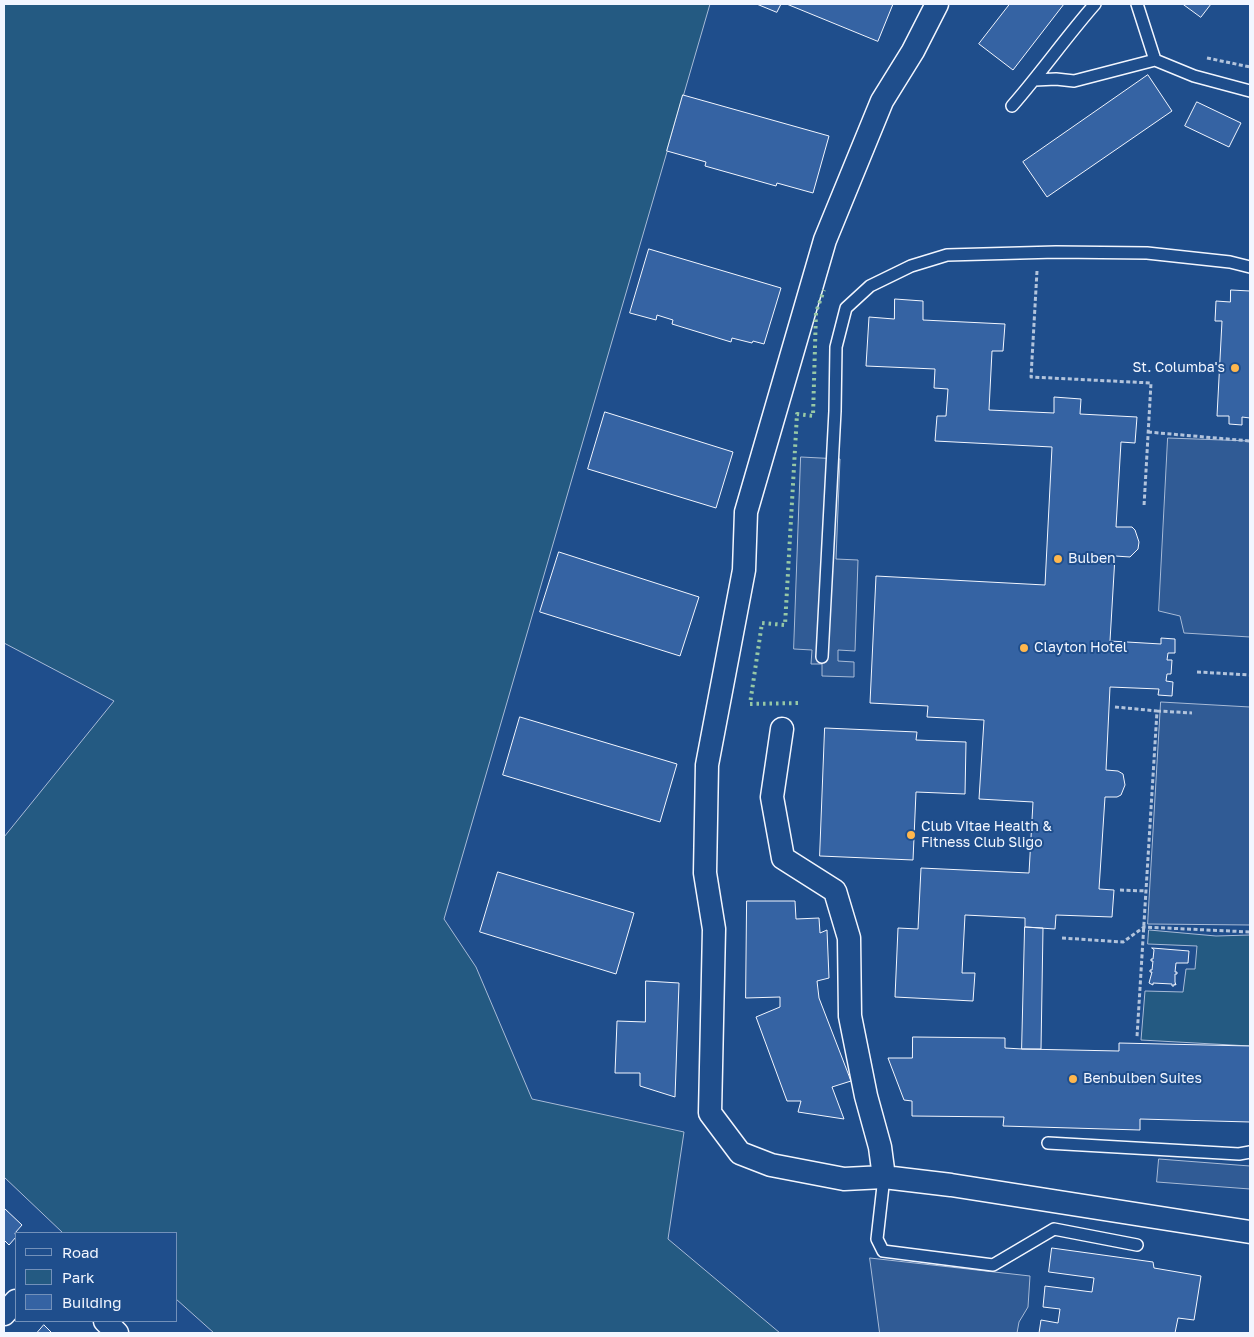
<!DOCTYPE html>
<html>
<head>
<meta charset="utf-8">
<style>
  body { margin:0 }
  #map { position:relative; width:1254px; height:1337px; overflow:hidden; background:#1f4e8c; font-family:"Golos Text",sans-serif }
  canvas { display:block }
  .frame { position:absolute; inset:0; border:5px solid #f2f6ff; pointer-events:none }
  .legend { position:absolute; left:15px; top:1232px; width:162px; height:90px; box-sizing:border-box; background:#1f4e8c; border:1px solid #7391ba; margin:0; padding:6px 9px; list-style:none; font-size:15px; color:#f2f6ff }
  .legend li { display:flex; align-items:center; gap:10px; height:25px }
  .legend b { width:25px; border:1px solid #7391ba }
</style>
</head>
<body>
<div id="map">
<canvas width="1254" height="1337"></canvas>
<div class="frame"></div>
<ul class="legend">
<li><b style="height:6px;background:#1f4e8c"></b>Road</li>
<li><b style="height:14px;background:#245a82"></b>Park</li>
<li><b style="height:14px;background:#3563a3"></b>Building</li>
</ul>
</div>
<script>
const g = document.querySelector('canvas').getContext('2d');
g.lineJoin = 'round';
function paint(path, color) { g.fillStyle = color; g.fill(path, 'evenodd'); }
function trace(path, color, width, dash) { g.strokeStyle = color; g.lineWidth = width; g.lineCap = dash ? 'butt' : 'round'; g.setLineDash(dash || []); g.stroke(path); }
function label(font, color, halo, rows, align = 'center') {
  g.font = font + ' "Golos Text",sans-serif'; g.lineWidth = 4; g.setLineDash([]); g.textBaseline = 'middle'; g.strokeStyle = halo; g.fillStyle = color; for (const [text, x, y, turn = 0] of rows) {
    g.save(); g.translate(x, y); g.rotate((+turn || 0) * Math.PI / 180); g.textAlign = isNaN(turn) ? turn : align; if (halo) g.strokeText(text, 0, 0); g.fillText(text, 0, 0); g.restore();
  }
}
const green = new Path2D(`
  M 4,4 L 710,4 L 444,919 L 476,967 L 532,1099 L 684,1132 L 668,1239 L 780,1333 L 214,1333 L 176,1299 L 176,1233 L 63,1233 L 4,1177 L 4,837 L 114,701 L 4,643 Z
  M 1149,930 L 1216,936 L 1250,935 L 1250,1046 L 1141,1040 L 1145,991 L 1183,992 L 1186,969 L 1195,969 L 1197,946 L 1148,944 Z`);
const parking = new Path2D(`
  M 1168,438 L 1250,441 L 1250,637 L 1184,633 L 1180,616 L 1159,611 Z
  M 801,457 L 840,459 L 836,559 L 858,560 L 855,651 L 838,650 L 838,661 L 854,662 L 854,677 L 822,676 L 822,664 L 811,664 L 812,650 L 794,649 Z
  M 1161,702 L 1250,707 L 1250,925 L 1148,924 Z
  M 1159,1159 L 1250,1166 L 1250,1189 L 1157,1182 Z
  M 870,1258 L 1030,1276 L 1028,1307 L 1019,1322 L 1017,1333 L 880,1333 Z`);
const building = new Path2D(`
  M 757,4 L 781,4 L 777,12 Z
  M 787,4 L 893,4 L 878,41 Z
  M 1010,4 L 1064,4 L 1013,70 L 979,44 Z
  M 1183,4 L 1211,4 L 1201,17 Z
  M 1148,75 L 1172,111 L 1047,197 L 1023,162 Z
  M 683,95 L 829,136 L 813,193 L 777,183 L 776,186 L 705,166 L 706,162 L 667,151 Z
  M 1197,102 L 1241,123 L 1229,147 L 1185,126 Z
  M 649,249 L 781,288 L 764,344 L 753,341 L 752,343 L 732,338 L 731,342 L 672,324 L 673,320 L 657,315 L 656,320 L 630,313 Z
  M 1231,290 L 1250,291 L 1250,418 L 1242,417 L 1242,425 L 1229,424 L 1229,416 L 1217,416 L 1222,321 L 1215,321 L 1216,301 L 1230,302 Z
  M 895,299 L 923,301 L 923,320 L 1005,324 L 1003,351 L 992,351 L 989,410 L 1054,413 L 1054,397 L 1081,399 L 1080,414 L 1137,417 L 1135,443 L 1121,442 L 1116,527 L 1132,527 L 1135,530 L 1139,542 L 1138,549 L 1130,557 L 1115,556 L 1110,641 L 1161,644 L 1161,638 L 1175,639 L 1175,653 L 1168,653 L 1167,660 L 1172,660 L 1171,674 L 1167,674 L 1166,681 L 1173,682 L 1172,696 L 1158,695 L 1159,689 L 1110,687 L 1106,770 L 1118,771 L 1123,774 L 1125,785 L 1121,795 L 1117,797 L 1105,797 L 1099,889 L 1114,890 L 1112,917 L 1056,915 L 1055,929 L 1025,927 L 1025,918 L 965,915 L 962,973 L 975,973 L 973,1001 L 895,997 L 898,928 L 918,929 L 921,868 L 1029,873 L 1033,802 L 979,799 L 984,720 L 927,717 L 928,706 L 870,703 L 876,576 L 1045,585 L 1052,447 L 935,441 L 937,416 L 946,416 L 948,389 L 934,388 L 935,369 L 866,366 L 869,317 L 894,319 Z
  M 605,412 L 733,452 L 716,508 L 588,469 Z
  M 559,552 L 699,597 L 680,656 L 540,612 Z
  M 520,717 L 677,764 L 660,822 L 503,775 Z
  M 825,728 L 917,732 L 916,740 L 966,742 L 965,794 L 916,792 L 913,860 L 820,856 Z
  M 498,872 L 634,913 L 616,974 L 480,932 Z
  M 747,901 L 795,901 L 796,919 L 819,918 L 820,933 L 827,930 L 829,978 L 817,981 L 819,998 L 851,1081 L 832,1087 L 844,1119 L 798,1112 L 801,1101 L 787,1101 L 756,1017 L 780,1007 L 780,997 L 746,998 Z
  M 1025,927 L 1043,928 L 1041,1049 L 1022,1049 Z
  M 1152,948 L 1189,951 L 1188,963 L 1176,963 L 1175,972 L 1177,972 L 1177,974 L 1175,974 L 1175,982 L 1176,985 L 1174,984 L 1174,986 L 1172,986 L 1172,984 L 1153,983 L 1153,985 L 1149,983 L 1152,972 L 1150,972 L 1150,970 L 1152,970 L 1153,961 L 1151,961 L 1151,959 L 1153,959 L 1154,950 Z
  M 646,981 L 679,983 L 675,1097 L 640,1086 L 640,1073 L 615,1073 L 617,1021 L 645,1022 Z
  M 913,1037 L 1005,1038 L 1005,1048 L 1022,1049 L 1119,1051 L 1119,1043 L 1250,1046 L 1250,1122 L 1140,1119 L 1140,1130 L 1003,1126 L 1004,1117 L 912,1116 L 912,1101 L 904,1100 L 888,1058 L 912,1058 Z
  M 4,1208 L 22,1225 L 15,1233 L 16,1237 L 9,1245 L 4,1240 Z
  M 1052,1248 L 1153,1262 L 1154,1268 L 1201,1276 L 1194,1320 L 1178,1318 L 1175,1333 L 1039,1333 L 1041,1320 L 1058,1323 L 1060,1309 L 1043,1307 L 1045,1286 L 1092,1292 L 1094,1278 L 1049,1272 Z
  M 44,1325 L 52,1333 L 37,1333 Z`);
const path = new Path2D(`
  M 1207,58 L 1250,67
  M 1037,271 L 1031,377 L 1151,383 L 1144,506
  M 1148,432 L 1250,441
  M 1197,672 L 1250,675
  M 1115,707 L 1157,711 L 1137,1037
  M 1157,711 L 1192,713
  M 1120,890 L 1147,891
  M 1062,938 L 1123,942 L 1144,927 L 1250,932`);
const service = new Path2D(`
  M 1137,4 L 1155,60 L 1194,76 L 1250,91
  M 1035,80 L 1056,79 L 1074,81 L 1155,60
  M 1012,106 C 1041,73 1066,37 1095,4
  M 822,657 L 835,411 L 836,347 L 846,308 L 870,286 L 911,266 L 947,255 L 1056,252 L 1147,253 L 1230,262 L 1250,267
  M 1048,1143 L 1239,1154 L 1250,1152
  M 884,1177 L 877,1239 L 883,1251 L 993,1265 L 1054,1229 L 1137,1245`);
const minor = new Path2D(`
  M 937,4 L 913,51 L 882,101 L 825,240 L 746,512 L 744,570 L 707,765 L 705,873 L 714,929 L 710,1113 L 740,1153 L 771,1165 L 844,1179 L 884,1177 L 951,1185 L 1250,1232
  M 782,729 L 772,797 L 783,858 L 835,891 L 849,938 L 850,1016 L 866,1096 L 880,1147 L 884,1177
  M 4,1314 L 16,1301
  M 105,1321 L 117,1333`);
const hedge = new Path2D(`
  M 798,703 L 750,704 L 762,623 L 785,625 L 797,414 L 813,416 L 816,312 L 824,290`);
const markers = [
  [1235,368,5,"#ffb74d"],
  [1058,559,5,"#ffb74d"],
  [1024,648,5,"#ffb74d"],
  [911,835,5,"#ffb74d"],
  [1073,1079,5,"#ffb74d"]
];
const poiNames = [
  ["St. Columba's",1225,368,"right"],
  ["Bulben",1068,559],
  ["Clayton Hotel",1034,648],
  ["Club Vitae Health &",921,827],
  ["Fitness Club Sligo",921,843],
  ["Benbulben Suites",1083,1079]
];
paint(green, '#245a82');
trace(green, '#a8bbd7', 1);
paint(parking, '#305b95');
trace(parking, '#a8bbd7', 1);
paint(building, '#3563a3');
trace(building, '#f2f6ff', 1);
trace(service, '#f2f6ff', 14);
trace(minor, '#f2f6ff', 25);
trace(path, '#b3c4dc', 3, [4, 2.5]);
trace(service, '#1f4e8c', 11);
trace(minor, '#1f4e8c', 22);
trace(hedge, '#97c8a6', 4, [2.5, 4]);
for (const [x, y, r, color] of markers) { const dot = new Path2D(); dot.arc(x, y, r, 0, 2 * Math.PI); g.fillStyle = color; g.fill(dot); trace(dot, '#1f4e8c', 2); }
label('14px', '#f2f6ff', '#1f4e8c', poiNames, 'left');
</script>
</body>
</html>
